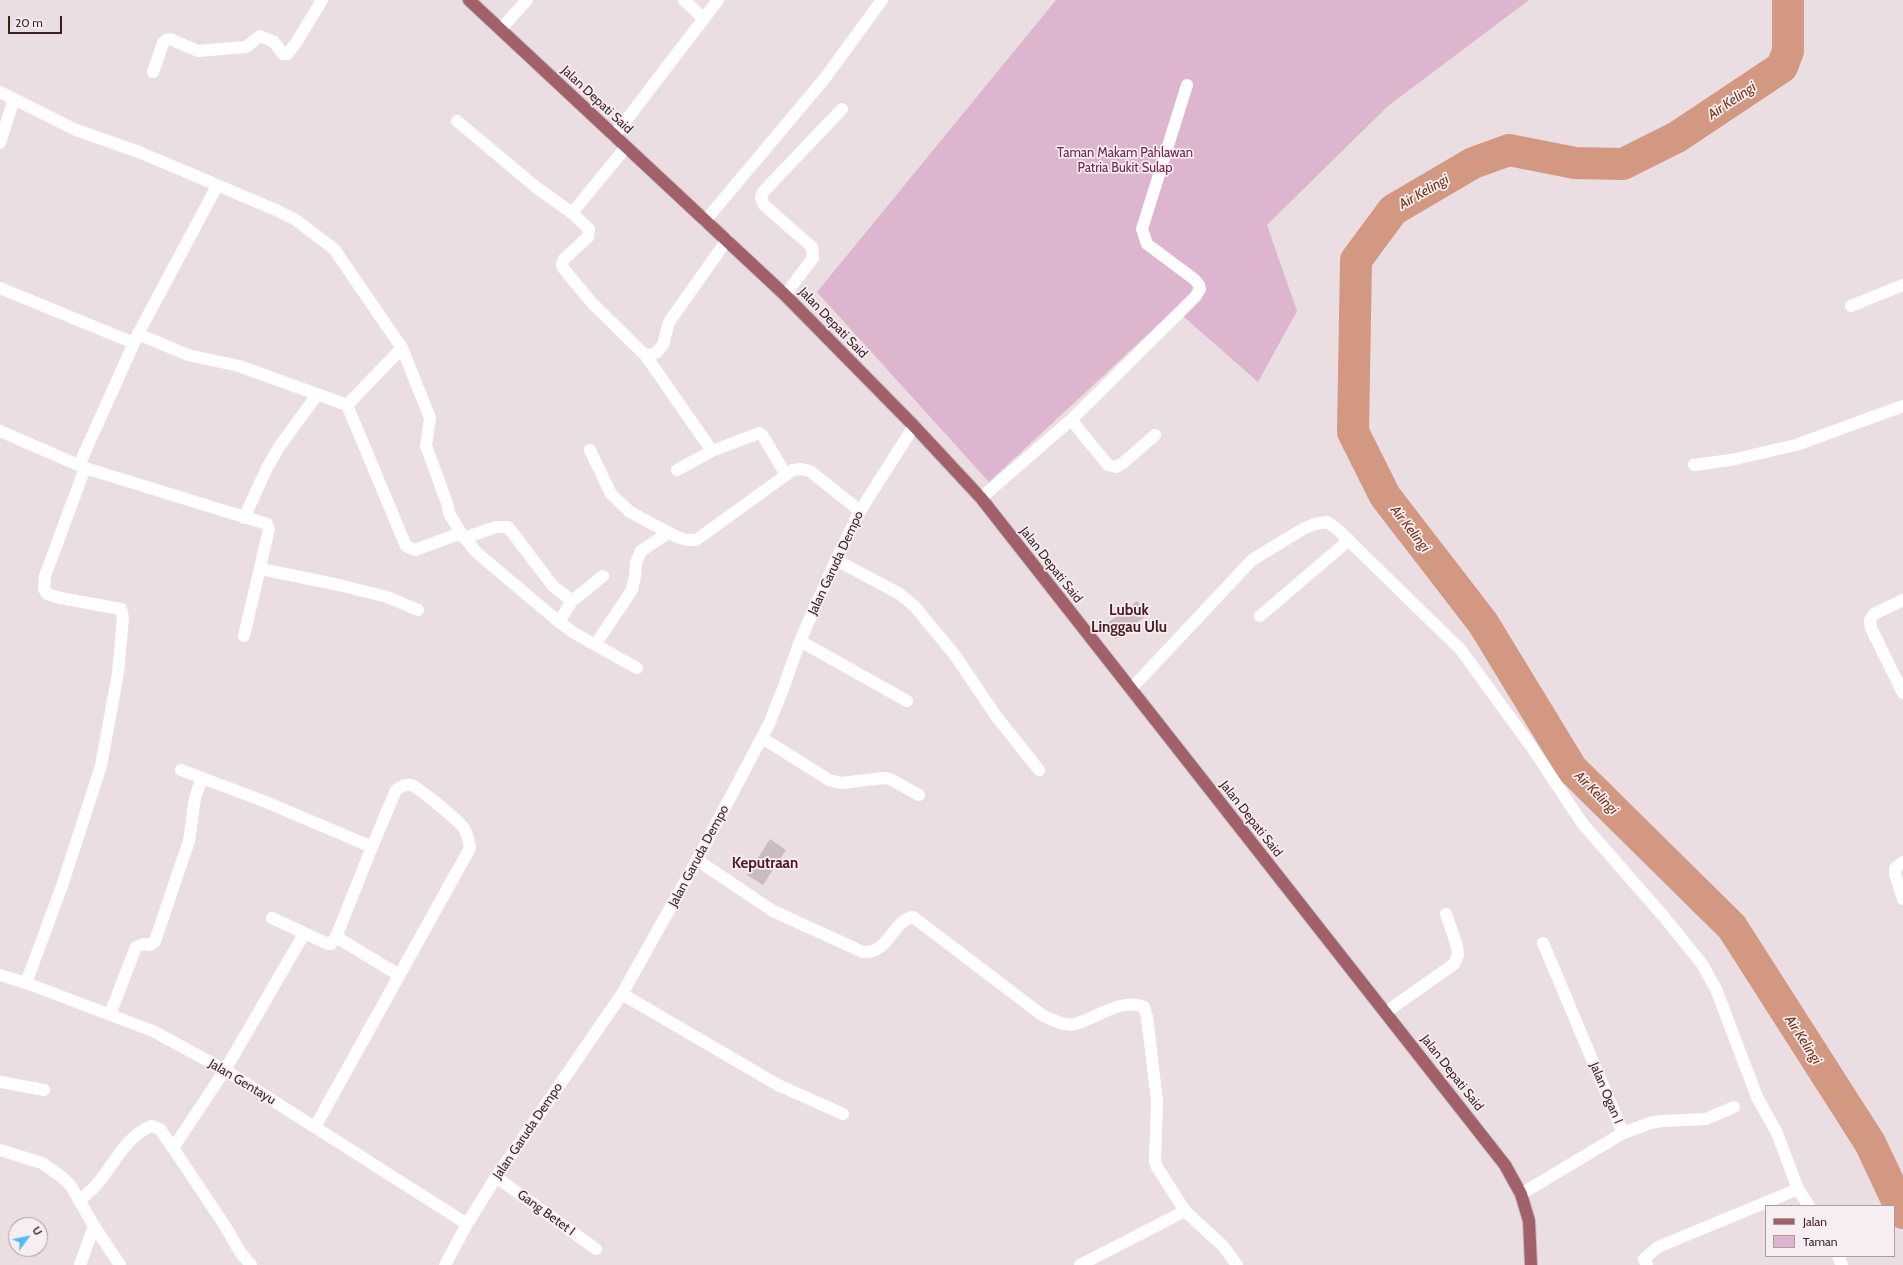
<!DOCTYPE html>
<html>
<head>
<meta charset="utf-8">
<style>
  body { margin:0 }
  #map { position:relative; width:1903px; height:1265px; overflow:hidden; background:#ebdee2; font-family:Cabin,sans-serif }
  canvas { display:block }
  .legend { position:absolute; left:1765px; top:1205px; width:130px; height:52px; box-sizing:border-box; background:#f7eef2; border:1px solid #ac9b9f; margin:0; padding:5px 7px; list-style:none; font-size:12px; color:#3b1f23 }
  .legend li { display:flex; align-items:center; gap:8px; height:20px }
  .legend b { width:20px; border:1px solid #ac9b9f }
  .north { position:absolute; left:8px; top:1217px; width:40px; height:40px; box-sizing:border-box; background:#f7eef2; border:1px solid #ac9b9f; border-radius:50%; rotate:57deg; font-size:11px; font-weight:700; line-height:16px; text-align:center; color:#3b1f23 }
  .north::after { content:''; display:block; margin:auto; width:14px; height:18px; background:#4ebcf9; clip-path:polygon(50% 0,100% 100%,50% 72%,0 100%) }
  .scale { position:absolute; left:8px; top:16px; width:54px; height:18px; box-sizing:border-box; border:2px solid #3b1f23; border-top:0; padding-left:5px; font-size:12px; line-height:14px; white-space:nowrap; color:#3b1f23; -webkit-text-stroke:3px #f7eef2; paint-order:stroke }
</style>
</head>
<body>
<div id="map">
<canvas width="1903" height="1265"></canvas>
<ul class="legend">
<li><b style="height:5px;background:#a2606a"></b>Jalan</li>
<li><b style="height:11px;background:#ddb5ce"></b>Taman</li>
</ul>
<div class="north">U</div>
<div class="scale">20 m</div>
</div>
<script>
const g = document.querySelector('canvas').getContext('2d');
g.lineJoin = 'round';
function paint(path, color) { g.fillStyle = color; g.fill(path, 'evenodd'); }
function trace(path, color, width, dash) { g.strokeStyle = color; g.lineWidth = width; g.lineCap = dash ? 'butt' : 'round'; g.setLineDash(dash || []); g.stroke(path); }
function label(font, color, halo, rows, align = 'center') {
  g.font = font + ' Cabin,sans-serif'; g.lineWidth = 3.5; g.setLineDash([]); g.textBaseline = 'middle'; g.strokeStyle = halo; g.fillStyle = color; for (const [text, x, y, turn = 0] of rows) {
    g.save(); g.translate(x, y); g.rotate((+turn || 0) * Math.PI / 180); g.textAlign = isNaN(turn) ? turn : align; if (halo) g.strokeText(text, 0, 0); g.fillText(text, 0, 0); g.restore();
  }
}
const green = new Path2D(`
  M 1056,0 L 1529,0 L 1388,106 L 1267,225 L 1297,311 L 1258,382 L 1175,309 L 989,482 L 817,292 Z`);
const river = new Path2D(`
  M 1788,0 L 1788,51 L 1782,67 L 1677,137 L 1623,164 L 1575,163 L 1509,150 L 1473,163 L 1393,210 L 1356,260 L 1353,432 L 1385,496 L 1483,623 L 1572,769 L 1732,927 L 1870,1143 L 1903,1213`);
const building = new Path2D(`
  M 1137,601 L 1147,615 L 1115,639 L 1105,625 Z
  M 770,839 L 786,850 L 763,885 L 747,875 Z`);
const minor = new Path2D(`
  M 684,0 L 704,19
  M 501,29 L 527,0
  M 153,72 L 163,43 L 166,40 L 170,39 L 198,51 L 246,47 L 260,36 L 274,42 L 283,54 L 287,54 L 296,43 L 322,0
  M 0,92 L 76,130 L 139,152 L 276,210 L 296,220 L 334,249 L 402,348 L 430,418 L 426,446 L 447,503 L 449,513 L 461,533 L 476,552 L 559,622 L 574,633 L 637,668
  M 457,121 L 537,188 L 572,213 L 589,229 L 588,237 L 564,259 L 562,264 L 563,268 L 592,303 L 646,356 L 712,451 L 677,470
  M 614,136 L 718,0
  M 0,143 L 14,99
  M 572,213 L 626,147
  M 705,221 L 825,78 L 882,0
  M 0,288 L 134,343
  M 785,295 L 813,258 L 812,247 L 764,205 L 761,198 L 763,192 L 842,109
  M 1851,306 L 1903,285
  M 138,334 L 188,355 L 239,366 L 347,405 L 406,546 L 415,550 L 461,533
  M 646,356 L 656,353 L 663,345 L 669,322 L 727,240
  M 347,405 L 402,348
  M 1071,420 L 1108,465 L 1116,467 L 1123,463 L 1155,435
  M 0,431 L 85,468 L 267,524 L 269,529 L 244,636
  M 590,450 L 611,494 L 630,512 L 677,537 L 687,540 L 696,540 L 793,470 L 801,469 L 810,471 L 860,511
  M 712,451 L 759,433 L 763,436 L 786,475
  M 79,465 L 138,334 L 217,186
  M 1694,465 L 1731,460 L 1796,445 L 1903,406
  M 981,498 L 1071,420 L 1195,297 L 1200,289 L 1199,285 L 1194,279 L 1147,244 L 1142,229 L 1187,85
  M 244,518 L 267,468 L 279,447 L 317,395
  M 464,538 L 496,527 L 508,527 L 553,586 L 572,601 L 603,576
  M 836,560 L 900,594 L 915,607 L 954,654 L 996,716 L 1039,770
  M 261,569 L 339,585 L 387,597 L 418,610
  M 1903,600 L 1874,614 L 1870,620 L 1871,628 L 1903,693
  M 1260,616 L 1349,540
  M 559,622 L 572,601
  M 800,641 L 907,701
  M 595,645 L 632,590 L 635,576 L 636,563 L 641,551 L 668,533
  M 1131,689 L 1252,560 L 1303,529 L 1315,524 L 1327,522 L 1336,528 L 1461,650 L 1533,749 L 1582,823 L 1664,917 L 1702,964 L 1716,989 L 1757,1097 L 1777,1133 L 1798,1189 L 1809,1206
  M 762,738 L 829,780 L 841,783 L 883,778 L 890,779 L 919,795
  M 181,770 L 266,802 L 372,847
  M 697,860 L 773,911 L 863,952 C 889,954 893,920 913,917 L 1042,1015 C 1051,1019 1065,1027 1075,1024 C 1095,1019 1122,997 1144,1007 L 1147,1017 L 1157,1101 L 1155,1161 L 1157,1167 L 1185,1211 L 1223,1246 L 1237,1265
  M 1903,862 L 1895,868 L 1895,874 L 1903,899
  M 272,918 L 328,944 L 331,944 L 336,937 L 399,975
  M 1543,943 L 1623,1133
  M 0,975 L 26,983 L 153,1031 L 225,1070 L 467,1224
  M 26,983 L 62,886 L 101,766 L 118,673 L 123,618 L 121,609 L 60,598 L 47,594 L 44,589 L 45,576 L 85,468
  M 622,994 L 778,1085 L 843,1114
  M 1386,1012 L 1454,964 L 1458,955 L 1457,946 L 1446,914
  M 110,1014 L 136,947 L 144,944 L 150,945 L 155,941 L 189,841 L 195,798 L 202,778
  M 0,1082 L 44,1090
  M 315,1127 L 470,848 C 469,842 468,836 465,830 C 461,822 418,787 411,785 C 405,784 401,787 396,790 L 372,847 L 336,937
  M 0,1150 L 42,1163 L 62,1177 L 71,1186 L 94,1226 L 120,1265
  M 496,1177 L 596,1249
  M 1521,1194 L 1623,1133 L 1650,1123 L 1662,1121 L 1706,1119 L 1734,1107
  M 79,1201 C 86,1195 93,1189 99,1182 C 115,1162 126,1137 151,1126 L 160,1129 L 173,1148
  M 1838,1256 L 1842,1265
  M 80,1265 L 94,1226
  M 251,1265 L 240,1252 L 227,1229 L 173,1148 L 225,1070 L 304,934
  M 445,1265 L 467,1224 L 496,1177 L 622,994 L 696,862 L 769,724 L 783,689 L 800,641 L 836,560 L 860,511 L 914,426
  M 1080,1265 L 1185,1211
  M 1647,1265 L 1644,1259 L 1658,1247 L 1798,1189`);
const major = new Path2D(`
  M 469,0 L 785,295 L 914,426 L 981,498 L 1505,1165 L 1521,1194 L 1529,1221 L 1531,1265`);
const streetNames = [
  ["Jalan Depati Said",597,100,43],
  ["Jalan Depati Said",833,323,46],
  ["Jalan Garuda Dempo",836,563,-65],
  ["Jalan Depati Said",1051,565,52],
  ["Jalan Depati Said",1251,819,52],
  ["Jalan Garuda Dempo",699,856,-62],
  ["Jalan Depati Said",1452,1073,52],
  ["Jalan Gentayu",242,1082,31],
  ["Jalan Ogan I",1606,1093,67],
  ["Jalan Garuda Dempo",528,1131,-56],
  ["Gang Betet I",546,1213,36]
];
const parkNames = [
  ["Taman Makam Pahlawan",1125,153],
  ["Patria Bukit Sulap",1125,168]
];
const waterNames = [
  ["Air Kelingi",1732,101,-34],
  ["Air Kelingi",1424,192,-30],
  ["Air Kelingi",1410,529,52],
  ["Air Kelingi",1596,793,45],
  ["Air Kelingi",1803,1040,57]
];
const quarterNames = [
  ["Lubuk",1129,611],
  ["Linggau Ulu",1129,628],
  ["Keputraan",765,864]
];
paint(green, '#ddb5ce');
trace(river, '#d39882', 32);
paint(building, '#cbbac0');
trace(major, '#c4bcbd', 14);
trace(minor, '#fff', 12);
trace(major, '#a2606a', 12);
label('13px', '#3b1f23', '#f7eef2', streetNames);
label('13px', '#73274d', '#f7eef2', parkNames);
label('italic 14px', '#793217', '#f7eef2', waterNames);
label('bold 15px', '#4e1a21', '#f7eef2', quarterNames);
</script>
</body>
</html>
